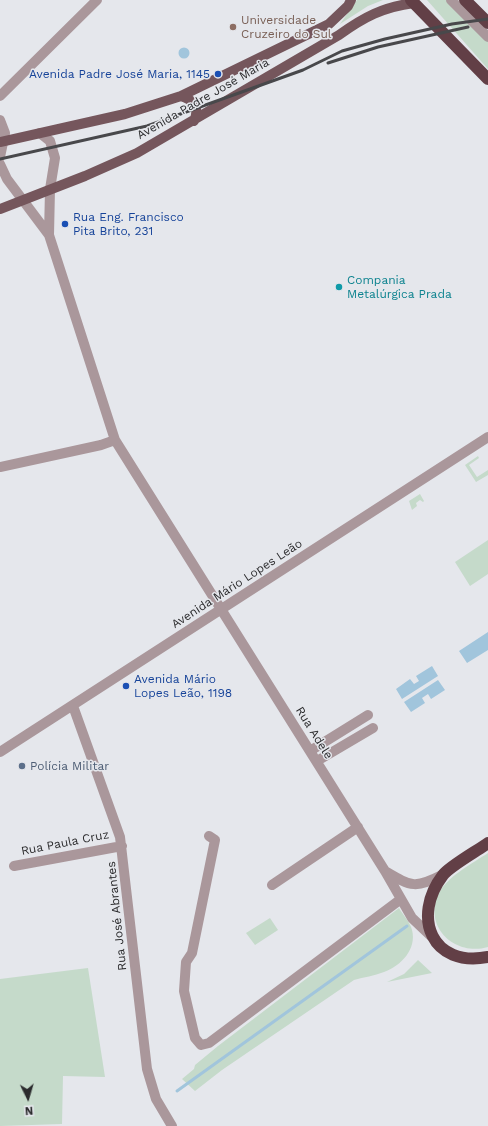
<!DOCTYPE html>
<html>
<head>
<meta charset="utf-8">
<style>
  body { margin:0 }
  #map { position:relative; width:488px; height:1126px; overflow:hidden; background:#e5e7ec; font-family:"Work Sans",sans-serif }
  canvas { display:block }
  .north { position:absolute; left:8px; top:1078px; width:40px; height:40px; -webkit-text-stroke:3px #e5e7ec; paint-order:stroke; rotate:175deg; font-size:11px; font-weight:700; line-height:16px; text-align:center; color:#2b2b2d }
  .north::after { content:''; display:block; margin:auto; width:14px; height:18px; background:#2b2b2d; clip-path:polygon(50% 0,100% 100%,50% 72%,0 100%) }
</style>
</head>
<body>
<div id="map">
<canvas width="488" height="1126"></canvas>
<div class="north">N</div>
</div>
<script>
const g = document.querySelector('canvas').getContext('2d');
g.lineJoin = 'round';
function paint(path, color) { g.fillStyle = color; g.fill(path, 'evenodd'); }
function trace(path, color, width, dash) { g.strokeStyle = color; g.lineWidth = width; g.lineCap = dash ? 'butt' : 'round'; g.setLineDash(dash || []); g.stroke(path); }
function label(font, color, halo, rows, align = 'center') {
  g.font = font + ' "Work Sans",sans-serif'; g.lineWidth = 3; g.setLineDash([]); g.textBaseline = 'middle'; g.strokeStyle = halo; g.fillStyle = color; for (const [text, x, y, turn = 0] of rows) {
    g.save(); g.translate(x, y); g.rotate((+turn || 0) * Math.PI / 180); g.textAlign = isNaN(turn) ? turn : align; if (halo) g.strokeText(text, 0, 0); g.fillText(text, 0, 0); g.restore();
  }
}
const green = new Path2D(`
  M 357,0 L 383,0 L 368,6 L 340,24 Z
  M 427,0 L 448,0 L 488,40 L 488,69 Z
  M 478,456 L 479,458 L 469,465 L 477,477 L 488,470 L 488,475 L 476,482 L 465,465 Z
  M 420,494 L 424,501 L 423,502 L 420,500 L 416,503 L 417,506 L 412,510 L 409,501 Z
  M 488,540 L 488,574 L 470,586 L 455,562 Z
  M 488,853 L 488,947 C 454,957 421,925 440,891 C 450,875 473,863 488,853 Z
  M 399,908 C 403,915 410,922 412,930 C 417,949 401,966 384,972 C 374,976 364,977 354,980 L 222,1070 L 195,1091 L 182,1079 L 194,1069 L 195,1065 L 218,1046 Z
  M 270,918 L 278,930 L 255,945 L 246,933 Z
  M 418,960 L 432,973 L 387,982 L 404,974 Z
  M 88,968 L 105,1077 L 63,1076 L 62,1124 L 0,1126 L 0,979 Z`);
const water = new Path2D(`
  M178.5 53a5.5 5.5 0 1 1 11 0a5.5 5.5 0 1 1-11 0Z
  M 488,632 L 488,650 L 467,663 L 459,651 Z
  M 432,666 L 438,676 L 402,699 L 396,689 L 410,679 L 414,684 L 419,681 L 416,676 Z
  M 438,680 L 445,690 L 431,699 L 428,694 L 422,698 L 425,703 L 411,712 L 404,702 Z`);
const stream = new Path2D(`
  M 177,1091 L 407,926`);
const minor = new Path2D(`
  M 451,0 L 488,37
  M 0,96 L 97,0
  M 0,120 L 5,133 L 0,157
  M 40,133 L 50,141 L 55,158 L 50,189 L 49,235
  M 0,164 L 7,179 L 49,235 L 115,440 L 385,871 L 412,918 L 431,936
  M 0,467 L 101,445 L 115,440
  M 73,706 L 120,837 L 147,1069 L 156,1099 L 172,1126
  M 310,751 L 368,715
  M 0,752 L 488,437
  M 317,761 L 373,728
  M 209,836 L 215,840 L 192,953 L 186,962 L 184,991 L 195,1038 L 201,1045 L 209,1043 L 401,899
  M 14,866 L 122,846
  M 385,871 C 412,887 415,889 444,874
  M 272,885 L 358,827`);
const major = new Path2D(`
  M 181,96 C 194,100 200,108 194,121
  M 0,142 L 125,114 L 181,96 L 329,24 L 348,6 L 351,0
  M 0,209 L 85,176 L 137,153 L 339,35 C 364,17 383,7 414,3`);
const highway = new Path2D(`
  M 411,0 L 488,79
  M 465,0 L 488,23
  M 488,843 C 477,851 450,866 443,875 C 411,917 432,968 488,957`);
const rail = new Path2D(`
  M 328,63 L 378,47 L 468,27
  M 0,159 L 147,126 L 303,70 L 342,51 L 385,39 L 452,24 L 488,19`);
const markers = [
  [233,27,4,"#8d6e63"],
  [218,74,4,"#1a4fb4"],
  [65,224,4,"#1a4fb4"],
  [339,287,4,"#0f9aa8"],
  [126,686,4,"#1a4fb4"],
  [22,766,4,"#5c6f8a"]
];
const educationNames = [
  ["Universidade",241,20],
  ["Cruzeiro do Sul",241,34]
];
const transitNames = [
  ["Avenida Padre José Maria, 1145",210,74,"right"],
  ["Rua Eng. Francisco",73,217],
  ["Pita Brito, 231",73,231],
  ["Avenida Mário",134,679],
  ["Lopes Leão, 1198",134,693]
];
const streetNames = [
  ["Avenida Padre José Maria",203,99,-30],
  ["Avenida Mário Lopes Leão",237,584,-33],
  ["Rua Adele",314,733,58],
  ["Rua Paula Cruz",65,843,-11],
  ["Rua José Abrantes",117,916,-96]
];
const cultureNames = [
  ["Compania",347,280],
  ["Metalúrgica Prada",347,294]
];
const serviceNames = [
  ["Polícia Militar",30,766]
];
paint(green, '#c5daca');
paint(water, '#a1c5dc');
trace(stream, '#a1c5dc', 3);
trace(minor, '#aa979b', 10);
trace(major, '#75565c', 10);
trace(highway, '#623f46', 12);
trace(rail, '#48484b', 3);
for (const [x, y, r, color] of markers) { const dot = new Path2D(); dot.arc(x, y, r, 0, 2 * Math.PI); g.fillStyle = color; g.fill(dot); trace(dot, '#e5e7ec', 1.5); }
label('12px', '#785e54', '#e5e7ec', educationNames, 'left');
label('12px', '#164399', '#e5e7ec', transitNames, 'left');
label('12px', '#2b2b2d', '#e5e7ec', streetNames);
label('12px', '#0d838f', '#e5e7ec', cultureNames, 'left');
label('12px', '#4e5e75', '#e5e7ec', serviceNames, 'left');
</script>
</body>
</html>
